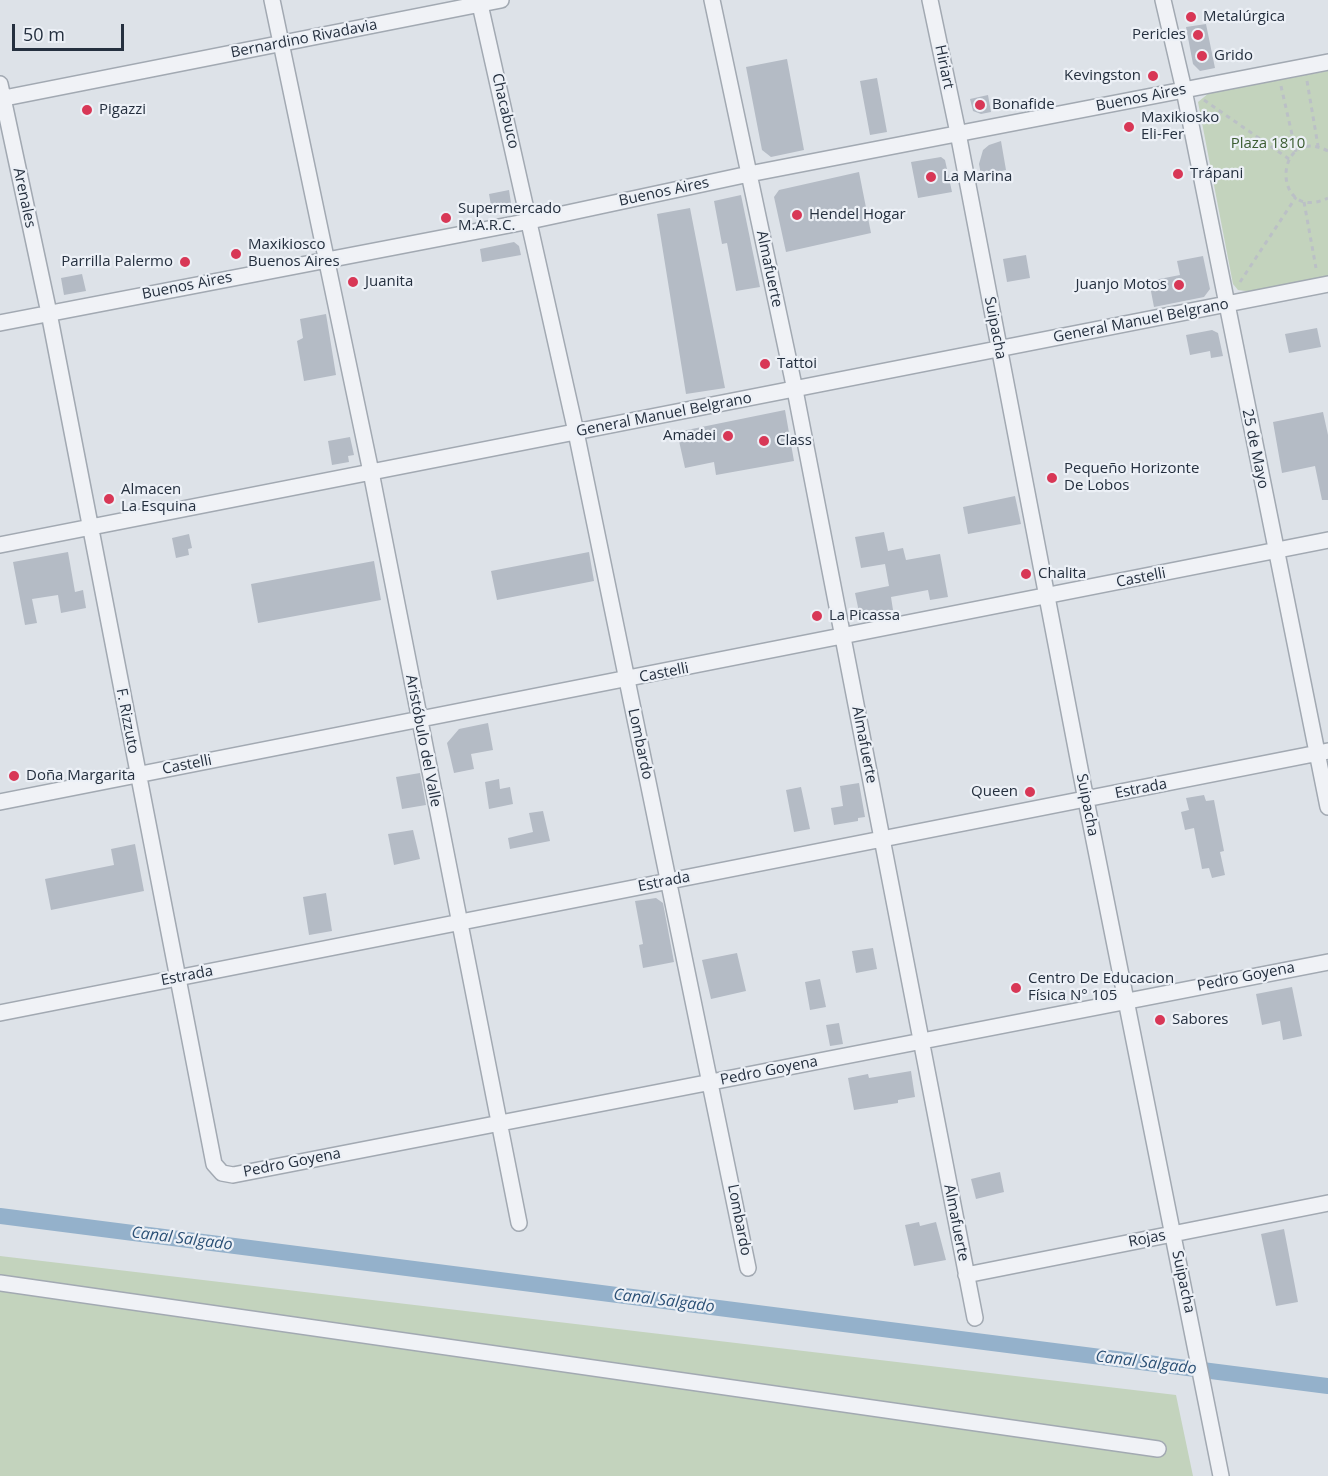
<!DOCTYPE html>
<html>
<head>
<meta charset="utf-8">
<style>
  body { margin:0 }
  #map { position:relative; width:1328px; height:1476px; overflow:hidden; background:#dde2e8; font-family:"Open Sans",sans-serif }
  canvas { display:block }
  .scale { position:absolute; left:12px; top:24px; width:112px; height:27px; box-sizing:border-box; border:3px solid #25303f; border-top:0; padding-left:8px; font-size:18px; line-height:21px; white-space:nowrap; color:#25303f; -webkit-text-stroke:4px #ecf0f6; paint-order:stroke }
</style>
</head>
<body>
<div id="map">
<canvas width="1328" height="1476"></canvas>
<div class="scale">50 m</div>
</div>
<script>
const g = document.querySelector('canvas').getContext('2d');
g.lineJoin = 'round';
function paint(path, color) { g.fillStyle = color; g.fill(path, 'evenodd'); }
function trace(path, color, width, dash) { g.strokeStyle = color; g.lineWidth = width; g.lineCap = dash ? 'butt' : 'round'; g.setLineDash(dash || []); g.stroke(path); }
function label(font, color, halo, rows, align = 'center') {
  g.font = font + ' "Open Sans",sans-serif'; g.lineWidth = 4.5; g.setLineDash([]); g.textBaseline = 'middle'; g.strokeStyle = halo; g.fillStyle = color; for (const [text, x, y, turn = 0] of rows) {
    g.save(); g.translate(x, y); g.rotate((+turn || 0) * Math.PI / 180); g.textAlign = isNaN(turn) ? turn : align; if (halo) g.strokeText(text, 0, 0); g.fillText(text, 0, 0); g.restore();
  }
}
const green = new Path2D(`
  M 1328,71 L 1328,277 L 1253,292 L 1238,290 L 1233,284 L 1198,102 L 1209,93 Z
  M 0,1256 L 1176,1395 L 1193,1476 L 0,1476 Z`);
const canal = new Path2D(`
  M 0,1216 L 1328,1386`);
const building = new Path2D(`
  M 1206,24 L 1215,68 L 1200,71 L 1193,64 L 1186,27 Z
  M 787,59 L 804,150 L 771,157 L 762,150 L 746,67 Z
  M 877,78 L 887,132 L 870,135 L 860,81 Z
  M 988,95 L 991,112 L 981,114 L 973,111 L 970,99 Z
  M 1001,141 L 1006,170 L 981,175 L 979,164 L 983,150 L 989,145 Z
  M 941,157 L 945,160 L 952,192 L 918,198 L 911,162 Z
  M 859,172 L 871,233 L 786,252 L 774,197 L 779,190 Z
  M 509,190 L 511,203 L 508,208 L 492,211 L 489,194 Z
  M 741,195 L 760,287 L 736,291 L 727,243 L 722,244 L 714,201 Z
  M 690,208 L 725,388 L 686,394 L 657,214 Z
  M 514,242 L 519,246 L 521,255 L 482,262 L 480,249 Z
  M 1026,255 L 1030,278 L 1007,282 L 1003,259 Z
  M 1203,256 L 1210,289 L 1204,297 L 1154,307 L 1149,281 L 1180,275 L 1177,261 Z
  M 82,274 L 86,291 L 64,295 L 61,278 Z
  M 326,314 L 336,375 L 304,381 L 297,341 L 303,338 L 300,319 Z
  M 1317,328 L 1321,347 L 1289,353 L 1285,334 Z
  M 1212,330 L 1218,333 L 1223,356 L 1211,358 L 1210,351 L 1190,355 L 1186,335 Z
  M 785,410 L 794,461 L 716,475 L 714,462 L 685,468 L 677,432 Z
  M 1323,412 L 1328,435 L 1328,500 L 1322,500 L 1315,466 L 1282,473 L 1273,422 Z
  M 350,437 L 354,455 L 348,456 L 349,462 L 332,465 L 328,441 Z
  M 1015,496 L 1021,524 L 968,534 L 963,507 Z
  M 884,532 L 888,551 L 903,548 L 906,560 L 940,554 L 948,597 L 930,600 L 928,590 L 891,597 L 893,610 L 864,616 L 859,612 L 855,593 L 889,586 L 885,564 L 861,568 L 855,537 Z
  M 189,534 L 192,548 L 188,549 L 189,555 L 176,558 L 172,538 Z
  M 68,552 L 75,592 L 83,590 L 86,608 L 61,613 L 58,595 L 32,599 L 37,623 L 25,625 L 13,562 Z
  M 589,552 L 594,581 L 497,600 L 491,571 Z
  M 374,561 L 381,600 L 258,623 L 251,584 Z
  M 488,723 L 493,750 L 471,754 L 474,769 L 454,773 L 447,743 L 459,729 Z
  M 420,773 L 426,805 L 402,809 L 396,777 Z
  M 499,779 L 500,789 L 510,787 L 513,804 L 489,809 L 485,782 Z
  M 859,783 L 865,817 L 858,818 L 858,821 L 834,825 L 831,808 L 843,806 L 840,786 Z
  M 801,787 L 810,829 L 794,832 L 786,790 Z
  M 1204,795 L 1206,801 L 1214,800 L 1224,851 L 1220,852 L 1225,875 L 1212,878 L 1209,868 L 1202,869 L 1194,828 L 1185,830 L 1181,812 L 1189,810 L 1186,798 Z
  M 543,811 L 550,841 L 510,849 L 508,838 L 533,832 L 529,813 Z
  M 413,830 L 420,859 L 394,865 L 388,834 Z
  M 135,844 L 144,891 L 51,910 L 45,879 L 114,865 L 111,849 Z
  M 326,893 L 332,931 L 309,935 L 303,897 Z
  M 656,898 L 663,903 L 674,962 L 643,968 L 639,945 L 643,944 L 635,901 Z
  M 873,948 L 877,969 L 856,973 L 852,951 Z
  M 737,953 L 746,991 L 711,999 L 702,960 Z
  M 820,979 L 826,1007 L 810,1010 L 805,982 Z
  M 1292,987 L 1302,1036 L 1283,1040 L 1280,1021 L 1262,1025 L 1256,994 Z
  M 839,1023 L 843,1044 L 830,1046 L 826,1025 Z
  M 911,1071 L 915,1097 L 898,1100 L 898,1103 L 854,1110 L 848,1078 L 868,1074 L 869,1078 Z
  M 1000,1172 L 1004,1192 L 976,1199 L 971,1179 Z
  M 919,1222 L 920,1226 L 936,1222 L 946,1260 L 914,1266 L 905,1225 Z
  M 1284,1229 L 1298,1302 L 1276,1306 L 1261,1234 Z`);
const path = new Path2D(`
  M 1307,81 L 1318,146
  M 1281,86 L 1296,152
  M 1204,100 L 1289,159
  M 1328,151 C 1273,123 1271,225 1328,198
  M 1304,202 L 1316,268
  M 1240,282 L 1296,197`);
const minor = new Path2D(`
  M 272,0 L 371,472 L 519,1223
  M 479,0 L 576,432 L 748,1268
  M 712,0 L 795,390 L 975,1318
  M 930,0 L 958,133 L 1086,800 L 1221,1476
  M 1163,0 L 1184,90 L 1328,807
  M 0,84 L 49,313 L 214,1164 L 222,1173 L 233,1175 L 1328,962
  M 0,99 L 501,0
  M 0,323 L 530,221 L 749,174 L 1328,62
  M 0,545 L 1328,284
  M 0,802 L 1328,540
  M 0,1013 L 1328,751
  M 966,1275 L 1328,1203
  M 0,1283 L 1158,1449`);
const markers = [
  [1191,17,6,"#d83756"],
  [1198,35,6,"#d83756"],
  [1202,56,6,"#d83756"],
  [1153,76,6,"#d83756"],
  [980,105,6,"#d83756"],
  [87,110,6,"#d83756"],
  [1129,127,6,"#d83756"],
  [1178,174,6,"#d83756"],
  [931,177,6,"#d83756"],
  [797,215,6,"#d83756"],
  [446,218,6,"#d83756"],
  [236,254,6,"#d83756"],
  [185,262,6,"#d83756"],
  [353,282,6,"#d83756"],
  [1179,285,6,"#d83756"],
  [765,364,6,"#d83756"],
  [728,436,6,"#d83756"],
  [764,441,6,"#d83756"],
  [1052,478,6,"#d83756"],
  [109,499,6,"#d83756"],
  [1026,574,6,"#d83756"],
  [817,616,6,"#d83756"],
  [14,776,6,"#d83756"],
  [1030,792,6,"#d83756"],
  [1016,988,6,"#d83756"],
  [1160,1020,6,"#d83756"]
];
const poiNames = [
  ["Metalúrgica",1203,17],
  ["Pericles",1186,35,"right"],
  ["Grido",1214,56],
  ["Kevingston",1141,76,"right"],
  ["Bonafide",992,105],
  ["Pigazzi",99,110],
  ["Maxikiosko",1141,118],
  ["Eli-Fer",1141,135],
  ["Trápani",1190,174],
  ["La Marina",943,177],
  ["Supermercado",458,209],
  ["M.A.R.C.",458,226],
  ["Hendel Hogar",809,215],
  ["Maxikiosco",248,245],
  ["Buenos Aires",248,262],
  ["Parrilla Palermo",173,262,"right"],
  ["Juanita",365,282],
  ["Juanjo Motos",1167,285,"right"],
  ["Tattoi",777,364],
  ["Amadei",716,436,"right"],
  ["Class",776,441],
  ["Pequeño Horizonte",1064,469],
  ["De Lobos",1064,486],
  ["Almacen",121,490],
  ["La Esquina",121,507],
  ["Chalita",1038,574],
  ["La Picassa",829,616],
  ["Doña Margarita",26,776],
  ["Queen",1018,792,"right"],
  ["Centro De Educacion",1028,979],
  ["Física N° 105",1028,996],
  ["Sabores",1172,1020]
];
const streetNames = [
  ["Bernardino Rivadavia",304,39,-11],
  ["Hiriart",944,67,78],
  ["Buenos Aires",1141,98,-11],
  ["Chacabuco",505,111,77],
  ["Buenos Aires",664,192,-12],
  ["Arenales",24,198,78],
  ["Almafuerte",769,269,78],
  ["Buenos Aires",187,286,-11],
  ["General Manuel Belgrano",1141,321,-11],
  ["Suipacha",995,328,79],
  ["General Manuel Belgrano",664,415,-11],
  ["25 de Mayo",1255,449,78],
  ["Castelli",1141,578,-11],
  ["Castelli",664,673,-11],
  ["F. Rizzuto",127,721,79],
  ["Aristóbulo del Valle",423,741,79],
  ["Lombardo",640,744,78],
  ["Almafuerte",864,745,79],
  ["Castelli",187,765,-11],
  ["Estrada",1141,789,-11],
  ["Suipacha",1087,805,79],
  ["Estrada",664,882,-11],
  ["Estrada",187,976,-11],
  ["Pedro Goyena",1246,977,-11],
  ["Pedro Goyena",769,1071,-11],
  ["Pedro Goyena",292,1163,-11],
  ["Lombardo",739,1220,79],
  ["Almafuerte",956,1223,79],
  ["Rojas",1147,1239,-11],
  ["Suipacha",1183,1282,78]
];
const parkNames = [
  ["Plaza 1810",1268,144]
];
const waterNames = [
  ["Canal Salgado",182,1239,7],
  ["Canal Salgado",664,1301,7],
  ["Canal Salgado",1146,1363,7]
];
paint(green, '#c3d3bd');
trace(canal, '#94b1cb', 16);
paint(building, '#b4bbc5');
trace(minor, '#a2a9b2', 18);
trace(path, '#bbc0c6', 3, [4.5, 4.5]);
trace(minor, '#f0f2f6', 15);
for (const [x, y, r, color] of markers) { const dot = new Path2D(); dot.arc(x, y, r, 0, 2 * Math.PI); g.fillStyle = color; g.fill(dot); trace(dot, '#ecf0f6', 2); }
label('15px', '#25303f', '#ecf0f6', poiNames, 'left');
label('15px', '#25303f', '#ecf0f6', streetNames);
label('15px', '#3b5c31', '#ecf0f6', parkNames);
label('italic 16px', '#2c5176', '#ecf0f6', waterNames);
</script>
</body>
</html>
